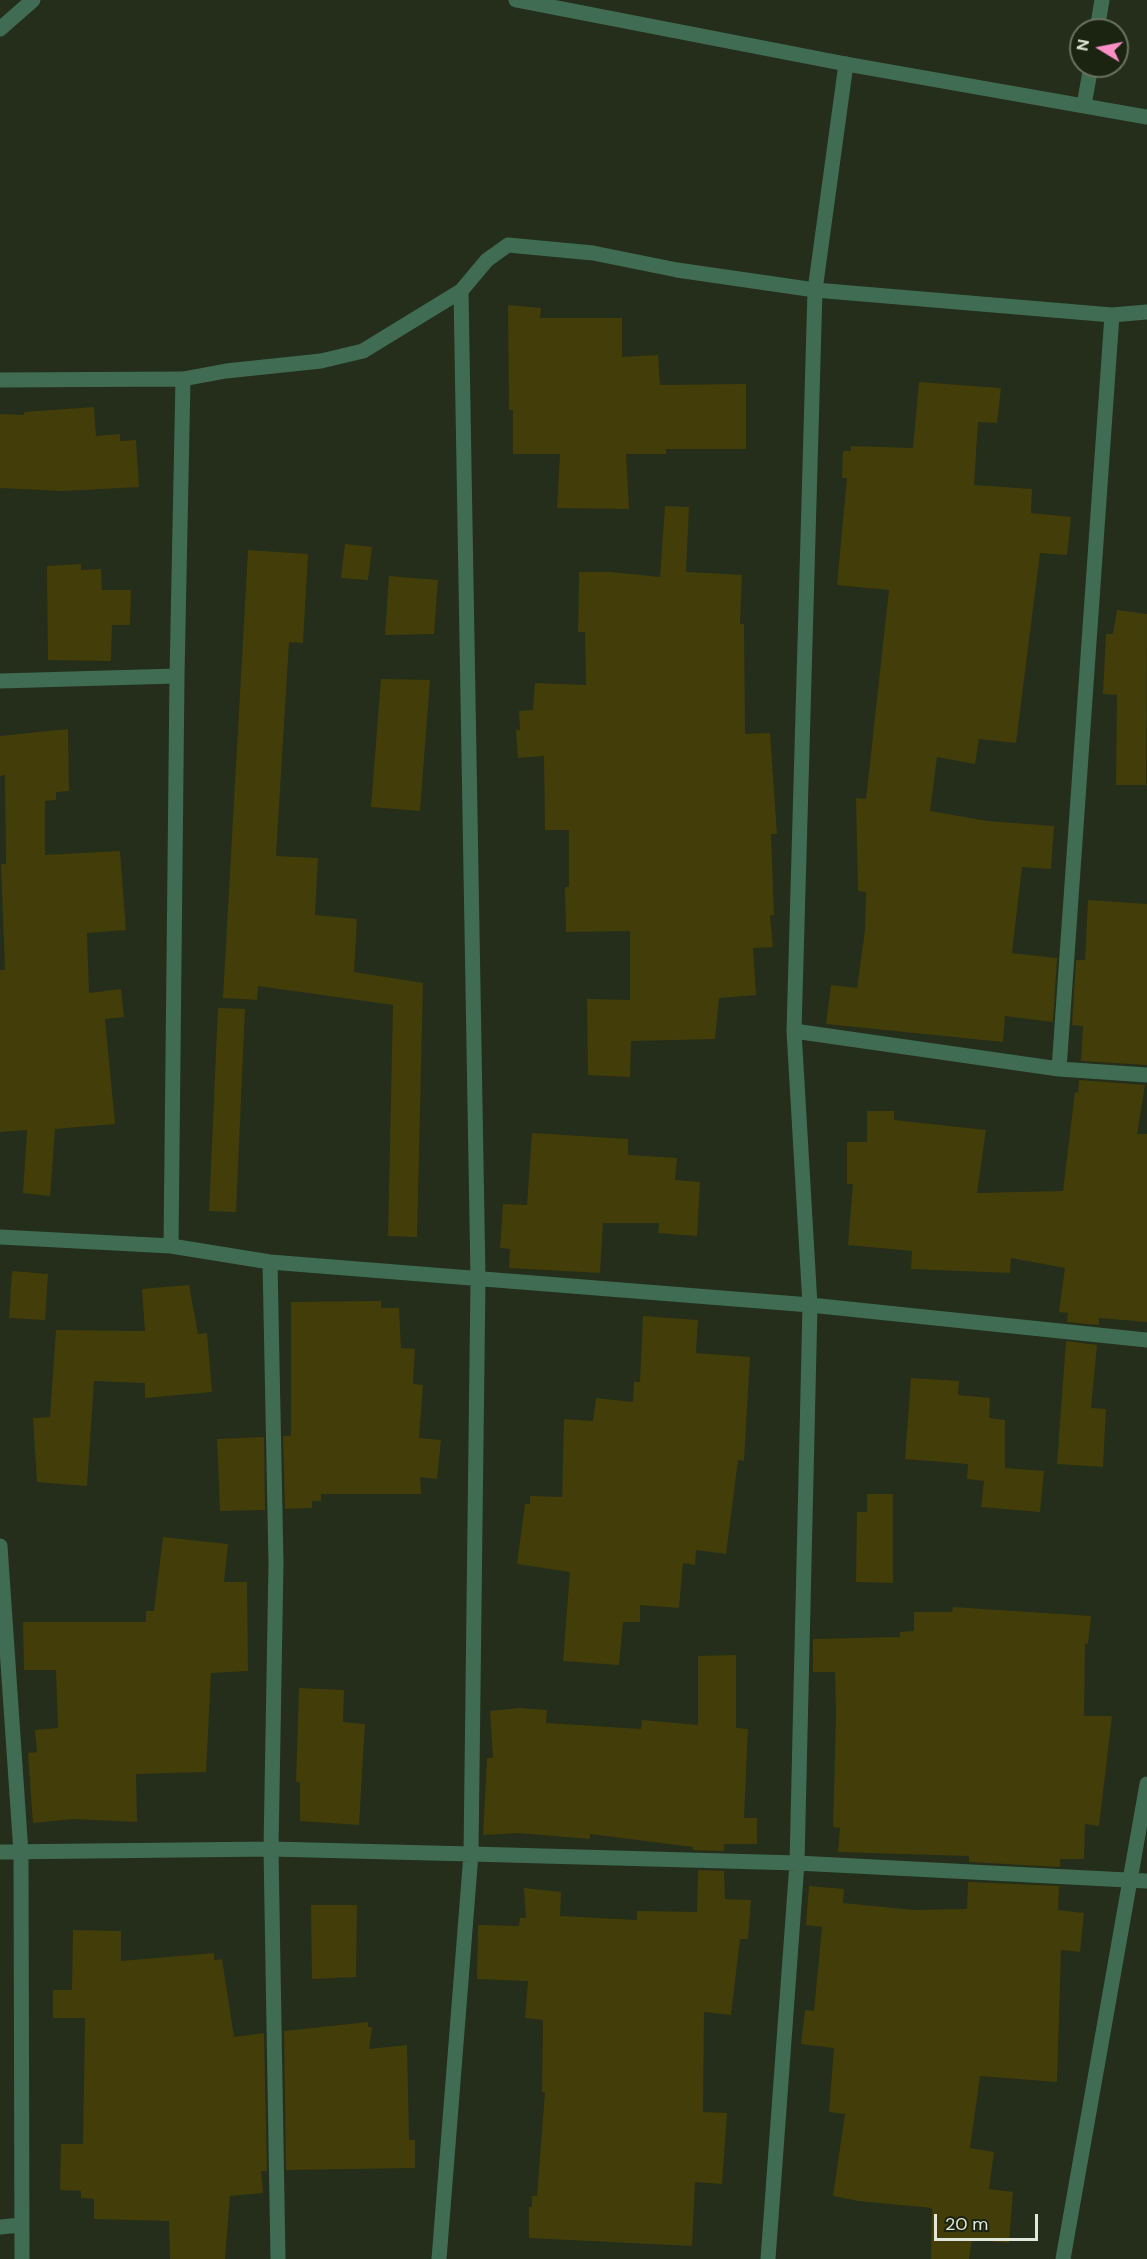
<!DOCTYPE html>
<html>
<head>
<meta charset="utf-8">
<style>
  body { margin:0 }
  #map { position:relative; width:1147px; height:2259px; overflow:hidden; background:#242e1a; font-family:"DM Sans",sans-serif }
  canvas { display:block }
  .north { position:absolute; left:1069px; top:18px; width:60px; height:60px; box-sizing:border-box; background:#1b2410; border:2px solid #6a7261; border-radius:50%; rotate:280deg; font-size:16px; font-weight:700; line-height:24px; text-align:center; color:#e1e7da }
  .north::after { content:''; display:block; margin:auto; width:21px; height:27px; background:#fa8fc6; clip-path:polygon(50% 0,100% 100%,50% 72%,0 100%) }
  .scale { position:absolute; left:934px; top:2214px; width:104px; height:27px; box-sizing:border-box; border:3px solid #e1e7da; border-top:0; padding-left:8px; font-size:18px; line-height:21px; white-space:nowrap; color:#e1e7da; -webkit-text-stroke:4px #1b2410; paint-order:stroke }
</style>
</head>
<body>
<div id="map">
<canvas width="1147" height="2259"></canvas>
<div class="north">N</div>
<div class="scale">20 m</div>
</div>
<script>
const g = document.querySelector('canvas').getContext('2d');
g.lineJoin = 'round';
function paint(path, color) { g.fillStyle = color; g.fill(path, 'evenodd'); }
function trace(path, color, width, dash) { g.strokeStyle = color; g.lineWidth = width; g.lineCap = dash ? 'butt' : 'round'; g.setLineDash(dash || []); g.stroke(path); }
const building = new Path2D(`
  M 508,305 L 541,308 L 540,318 L 622,318 L 622,357 L 658,355 L 660,385 L 746,384 L 746,449 L 666,449 L 666,454 L 626,454 L 629,509 L 557,508 L 560,454 L 513,454 L 513,410 L 509,410 Z
  M 919,382 L 1001,388 L 997,423 L 978,422 L 974,485 L 1032,489 L 1031,513 L 1071,517 L 1067,555 L 1040,553 L 1016,743 L 979,739 L 975,764 L 937,757 L 930,811 L 987,821 L 1054,826 L 1051,869 L 1022,867 L 1012,953 L 1057,958 L 1053,1022 L 1005,1016 L 1003,1042 L 826,1024 L 831,985 L 857,988 L 865,930 L 866,892 L 858,891 L 856,798 L 866,799 L 889,590 L 837,585 L 847,478 L 842,478 L 843,451 L 851,451 L 851,446 L 913,448 Z
  M 94,407 L 96,436 L 120,434 L 120,441 L 136,440 L 139,487 L 63,491 L 0,488 L 0,414 L 24,415 L 24,412 Z
  M 665,506 L 689,507 L 686,572 L 742,575 L 740,624 L 744,624 L 745,734 L 770,733 L 777,834 L 771,834 L 774,915 L 770,915 L 773,947 L 753,948 L 756,995 L 719,998 L 715,1039 L 631,1041 L 630,1077 L 588,1075 L 587,999 L 630,1000 L 630,931 L 566,932 L 565,887 L 569,887 L 569,830 L 545,830 L 544,756 L 518,758 L 516,730 L 520,730 L 519,711 L 533,710 L 535,683 L 586,685 L 585,632 L 578,632 L 579,572 L 611,572 L 660,577 Z
  M 345,544 L 372,547 L 368,580 L 341,578 Z
  M 248,550 L 308,554 L 303,643 L 289,642 L 276,856 L 318,858 L 315,915 L 357,919 L 354,972 L 423,983 L 417,1237 L 388,1236 L 393,1005 L 258,986 L 257,1000 L 223,998 Z
  M 81,564 L 81,570 L 101,569 L 102,590 L 131,590 L 130,625 L 112,625 L 111,661 L 48,660 L 47,566 Z
  M 389,576 L 438,580 L 434,634 L 385,635 Z
  M 1117,610 L 1147,614 L 1146,785 L 1116,785 L 1117,695 L 1103,694 L 1106,634 L 1113,634 Z
  M 381,679 L 430,680 L 420,811 L 371,807 Z
  M 68,729 L 69,791 L 56,792 L 56,800 L 45,801 L 45,855 L 120,851 L 126,930 L 87,933 L 89,993 L 121,989 L 124,1017 L 105,1019 L 115,1124 L 55,1129 L 50,1196 L 23,1193 L 27,1130 L 0,1132 L 0,970 L 5,970 L 1,864 L 6,864 L 5,775 L 0,776 L 0,736 Z
  M 1088,900 L 1147,904 L 1147,1065 L 1081,1061 L 1083,1026 L 1072,1025 L 1076,960 L 1085,960 Z
  M 218,1008 L 245,1009 L 236,1212 L 209,1211 Z
  M 1079,1080 L 1145,1085 L 1137,1134 L 1147,1134 L 1147,1322 L 1099,1318 L 1099,1325 L 1067,1322 L 1068,1313 L 1059,1312 L 1065,1268 L 1011,1258 L 1010,1273 L 911,1269 L 912,1251 L 848,1245 L 853,1184 L 847,1184 L 847,1142 L 867,1142 L 867,1111 L 894,1111 L 894,1120 L 986,1130 L 977,1193 L 1063,1191 L 1075,1092 L 1078,1093 Z
  M 532,1133 L 628,1139 L 628,1155 L 677,1158 L 675,1180 L 700,1182 L 697,1236 L 658,1233 L 659,1223 L 603,1223 L 600,1273 L 509,1268 L 510,1249 L 500,1248 L 503,1204 L 527,1205 Z
  M 12,1271 L 48,1274 L 45,1320 L 9,1318 Z
  M 189,1285 L 198,1334 L 207,1333 L 212,1392 L 145,1398 L 145,1383 L 94,1381 L 87,1486 L 37,1482 L 33,1418 L 50,1417 L 56,1330 L 145,1331 L 142,1289 Z
  M 381,1301 L 381,1308 L 399,1308 L 401,1348 L 415,1349 L 413,1384 L 423,1385 L 419,1438 L 441,1440 L 437,1479 L 420,1477 L 421,1494 L 321,1494 L 321,1501 L 312,1501 L 312,1508 L 285,1509 L 283,1436 L 291,1436 L 291,1302 Z
  M 643,1316 L 698,1320 L 696,1353 L 750,1357 L 744,1461 L 738,1460 L 726,1554 L 696,1550 L 695,1565 L 683,1563 L 679,1608 L 640,1605 L 640,1622 L 623,1622 L 619,1665 L 563,1661 L 570,1572 L 517,1564 L 525,1504 L 530,1504 L 530,1496 L 562,1497 L 564,1419 L 593,1421 L 596,1398 L 633,1402 L 634,1382 L 640,1382 Z
  M 1066,1341 L 1097,1345 L 1091,1408 L 1106,1409 L 1103,1467 L 1057,1464 Z
  M 911,1378 L 959,1381 L 958,1395 L 990,1398 L 989,1418 L 1005,1420 L 1005,1468 L 1044,1471 L 1040,1512 L 981,1507 L 984,1481 L 967,1479 L 968,1464 L 905,1459 Z
  M 264,1437 L 265,1510 L 220,1511 L 217,1439 Z
  M 867,1494 L 893,1494 L 893,1583 L 856,1582 L 857,1512 L 867,1512 Z
  M 163,1537 L 228,1544 L 224,1582 L 247,1582 L 248,1671 L 211,1673 L 206,1772 L 136,1774 L 137,1822 L 74,1819 L 33,1823 L 28,1753 L 37,1752 L 35,1730 L 58,1728 L 56,1670 L 24,1670 L 23,1622 L 146,1622 L 146,1611 L 154,1611 Z
  M 953,1607 L 1091,1616 L 1088,1644 L 1085,1643 L 1084,1716 L 1112,1716 L 1099,1826 L 1085,1824 L 1084,1859 L 1060,1859 L 1060,1867 L 969,1862 L 969,1856 L 838,1852 L 840,1828 L 833,1827 L 836,1713 L 835,1672 L 813,1672 L 813,1639 L 900,1637 L 900,1632 L 914,1631 L 914,1612 L 952,1612 Z
  M 736,1655 L 736,1728 L 748,1729 L 744,1818 L 757,1818 L 757,1844 L 724,1844 L 724,1851 L 693,1850 L 693,1847 L 590,1834 L 590,1839 L 518,1833 L 483,1835 L 487,1758 L 493,1758 L 490,1711 L 519,1708 L 547,1710 L 546,1723 L 641,1729 L 642,1720 L 698,1725 L 698,1656 Z
  M 299,1688 L 344,1690 L 343,1722 L 365,1724 L 359,1825 L 300,1821 L 300,1782 L 296,1782 Z
  M 698,1870 L 724,1871 L 725,1899 L 751,1900 L 748,1939 L 740,1939 L 731,2015 L 704,2012 L 703,2112 L 727,2113 L 722,2184 L 695,2182 L 692,2246 L 529,2238 L 529,2207 L 532,2207 L 532,2196 L 537,2196 L 545,2092 L 542,2092 L 543,2020 L 525,2018 L 528,1981 L 477,1979 L 478,1925 L 519,1926 L 520,1918 L 526,1918 L 524,1888 L 561,1892 L 560,1916 L 637,1920 L 637,1911 L 697,1912 Z
  M 968,1882 L 1059,1886 L 1058,1910 L 1084,1913 L 1080,1952 L 1061,1950 L 1057,2082 L 980,2076 L 970,2148 L 994,2152 L 989,2189 L 1013,2192 L 1009,2243 L 972,2239 L 969,2259 L 931,2259 L 932,2208 L 858,2201 L 833,2196 L 845,2114 L 829,2112 L 834,2048 L 801,2044 L 805,2010 L 814,2011 L 822,1927 L 806,1925 L 809,1886 L 844,1889 L 843,1903 L 914,1910 L 967,1909 Z
  M 311,1905 L 357,1905 L 356,1977 L 312,1979 Z
  M 73,1930 L 121,1931 L 121,1961 L 214,1953 L 214,1960 L 222,1959 L 234,2037 L 264,2033 L 267,2171 L 261,2171 L 263,2193 L 230,2196 L 225,2259 L 170,2259 L 169,2221 L 94,2219 L 94,2199 L 81,2198 L 81,2191 L 60,2190 L 61,2144 L 83,2144 L 85,2018 L 53,2018 L 53,1990 L 72,1990 Z
  M 368,2022 L 368,2027 L 372,2027 L 369,2049 L 407,2045 L 409,2140 L 415,2140 L 415,2168 L 286,2170 L 284,2031 Z`);
const minor = new Path2D(`
  M 0,29 L 33,0
  M 1097,30 L 1102,0
  M 1084,105 L 1091,66
  M 0,380 L 183,379 L 226,371 L 321,361 L 363,351 L 461,291 L 487,260 L 508,245 L 593,253 L 677,270 L 815,290 L 1112,315 L 1147,312
  M 0,681 L 177,676
  M 794,1031 L 1059,1069 L 1147,1075
  M 1059,1069 L 1112,315
  M 0,1237 L 171,1246 L 270,1262 L 810,1305 L 1147,1340
  M 171,1246 L 177,676 L 183,379
  M 270,1262 L 276,1563 L 271,1849 L 278,2259
  M 0,1546 L 21,1853 L 22,2259
  M 0,1852 L 271,1849 L 471,1854 L 797,1863 L 1147,1881
  M 0,2227 L 21,2225
  M 439,2259 L 471,1854 L 478,1278 L 461,291
  M 768,2259 L 797,1863 L 810,1305 L 794,1031 L 815,290 L 846,64
  M 1063,2259 L 1147,1784`);
const tertiary = new Path2D(`
  M 516,0 L 846,64 L 1147,117`);
paint(building, '#433d0a');
trace(minor, '#406c53', 15);
trace(tertiary, '#406c53', 15);
</script>
</body>
</html>
